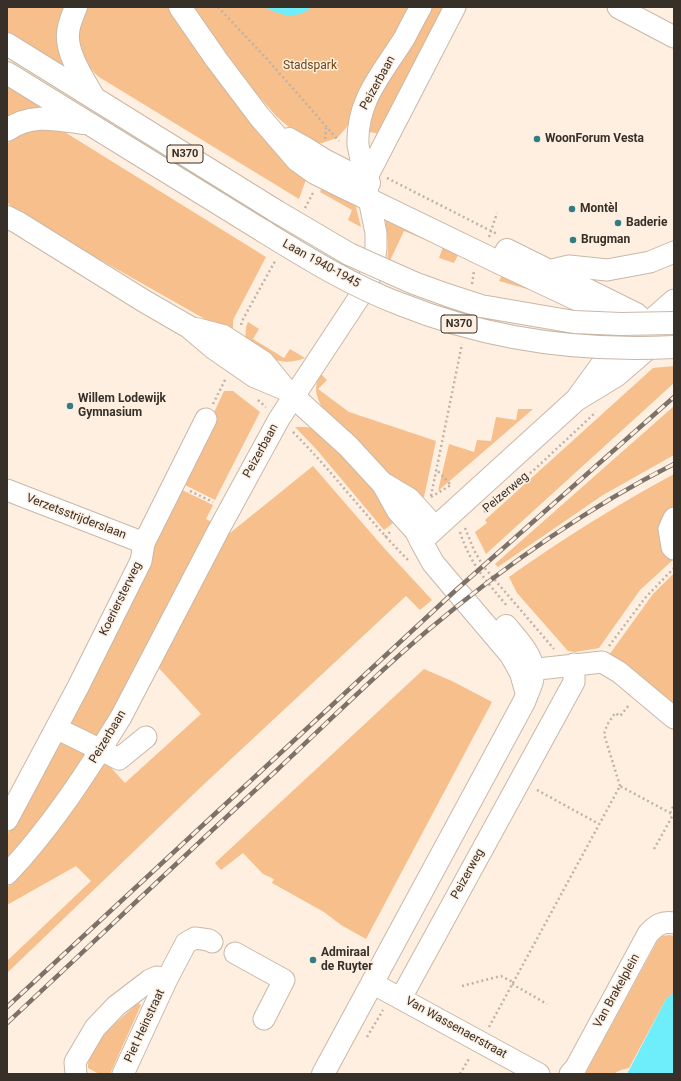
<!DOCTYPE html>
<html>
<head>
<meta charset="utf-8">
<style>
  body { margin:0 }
  #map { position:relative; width:681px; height:1081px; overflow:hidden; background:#feefe1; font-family:Roboto,sans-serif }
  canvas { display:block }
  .frame { position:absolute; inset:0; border:8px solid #373029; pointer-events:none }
</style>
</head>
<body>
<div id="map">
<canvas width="681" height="1081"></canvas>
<div class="frame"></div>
</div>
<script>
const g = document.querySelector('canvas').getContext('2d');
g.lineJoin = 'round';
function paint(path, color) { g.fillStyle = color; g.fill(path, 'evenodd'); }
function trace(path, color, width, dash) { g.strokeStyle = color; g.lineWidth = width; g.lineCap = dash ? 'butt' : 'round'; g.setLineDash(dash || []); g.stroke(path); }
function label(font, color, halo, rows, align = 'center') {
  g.font = font + ' Roboto,sans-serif'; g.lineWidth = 3; g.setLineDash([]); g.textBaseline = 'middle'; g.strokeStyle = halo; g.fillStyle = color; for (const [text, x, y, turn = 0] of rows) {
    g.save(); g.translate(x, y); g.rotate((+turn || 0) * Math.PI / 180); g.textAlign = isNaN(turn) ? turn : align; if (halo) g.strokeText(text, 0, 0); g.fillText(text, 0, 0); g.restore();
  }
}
const green = new Path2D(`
  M 7,7 L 70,7 L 72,72 L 7,32 Z
  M 89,7 L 167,7 L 176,17 L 228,94 L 255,128 L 279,151 L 308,174 L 299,199 L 99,77 C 79,60 71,29 89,7 Z
  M 192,7 L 409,7 L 362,93 L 347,127 L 337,138 L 322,143 L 317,143 L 302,138 L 277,117 L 257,94 Z
  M 429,7 L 447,7 L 381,134 L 369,132 L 374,109 L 385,84 Z
  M 7,84 L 52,112 L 7,122 Z
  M 32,128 L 63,131 L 266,257 L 233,320 L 233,335 L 46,229 C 33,221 17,214 7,202 L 7,144 L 11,140 Z
  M 324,183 L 355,203 L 361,227 L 348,220 L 352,210 L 320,192 Z
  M 384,211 L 461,249 L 454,263 L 439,258 L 443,247 L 404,231 L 386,269 C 390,249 387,231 384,211 Z
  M 502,275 L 559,298 L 499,281 Z
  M 248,322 L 259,329 L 253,339 L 284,358 L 290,349 L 305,358 C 278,368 267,356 245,342 L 246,327 Z
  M 674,366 L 674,383 L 486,554 L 475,532 L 487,523 L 485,520 L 653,368 Z
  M 320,373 L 327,380 L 318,389 L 349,412 L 436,441 L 424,497 L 413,494 L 402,488 L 322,407 C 315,394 314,387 320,373 Z
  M 224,391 L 233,391 L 260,412 L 215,500 L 181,483 Z
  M 674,406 L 674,455 L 603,495 L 498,567 L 495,564 Z
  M 518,409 L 533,409 L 438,491 L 449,444 L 474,452 L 477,440 L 491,441 L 496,417 L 516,420 Z
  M 295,427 L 306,427 L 315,429 L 351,462 L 398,519 L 384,530 L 317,450 Z
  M 313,466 L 384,548 L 432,600 L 420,610 L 406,596 L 201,787 L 7,973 L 7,961 L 91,881 L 76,866 L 7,905 L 7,888 L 18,875 L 104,760 L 125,783 L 201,714 L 157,666 L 227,532 L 230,533 Z
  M 674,474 L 674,559 L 640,590 L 599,648 L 575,652 L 568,651 L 517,593 L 509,577 C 562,539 617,505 674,474 Z
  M 178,488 L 213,505 L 206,519 L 212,522 L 96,743 L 68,728 L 152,548 Z
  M 674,573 L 674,703 L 626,664 L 616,663 L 609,655 L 653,594 Z
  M 424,669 L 454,682 L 492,702 L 366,939 L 341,925 L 324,912 L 272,883 L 274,879 L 263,874 L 243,853 L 221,870 L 215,863 Z
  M 61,738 L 91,751 L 65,789 L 7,862 L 7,835 Z
  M 669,935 L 674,936 L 674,992 L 666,999 L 629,1068 L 621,1070 L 613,1074 L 585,1074 L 658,940 L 662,936 Z
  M 138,1003 L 141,1005 L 110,1074 L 99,1074 L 88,1068 C 87,1044 121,1019 138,1003 Z`);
const water = new Path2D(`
  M 265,7 L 312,7 C 296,20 282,16 265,7 Z
  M 674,992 L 674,1074 L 627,1074 L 666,999 Z`);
const path = new Path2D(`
  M 218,7 L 266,58 L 339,141
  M 325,139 L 326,128
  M 387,178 L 497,234
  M 305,208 L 313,193
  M 489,237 L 497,213
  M 472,284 L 474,271
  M 241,325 L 242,321 L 275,261
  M 258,400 L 266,407
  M 213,404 L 226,378
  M 293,432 C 334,473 368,520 409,561
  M 190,491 L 213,502
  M 431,496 L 462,344
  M 431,497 L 451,485 L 436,469
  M 484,512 L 535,469 L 596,412
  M 465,528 L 474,550 L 483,566 L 554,649
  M 460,532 C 470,564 487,582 508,607
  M 385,537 L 392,530
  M 609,646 L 645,598 L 674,568
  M 620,786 L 604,734 L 607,725 L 615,713 L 620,716 L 629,705
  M 537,790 L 599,824
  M 670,813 L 674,805
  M 654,849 L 673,815
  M 512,984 L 547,1004
  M 462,986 L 501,976 L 513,982
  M 489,1027 L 620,786 L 674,815
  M 367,1037 L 383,1010
  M 460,1074 L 470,1057`);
const minor = new Path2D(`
  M 618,7 L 619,8 L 674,37
  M 365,181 L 455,7
  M 548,271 L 569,266 L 607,270 L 650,262 L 674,252
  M 674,300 L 633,336 L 654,343 L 674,325
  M 7,490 L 144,543
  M 674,518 L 669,529 L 672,547 L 674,549
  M 520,671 L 602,662 L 619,672 L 674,718
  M 56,728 L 119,759 L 146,737
  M 7,820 L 78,687 L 141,561 L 144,543 L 206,419
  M 7,874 C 51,828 87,772 121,717 L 219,529 L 279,419 L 362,293 L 369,279 L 374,264 L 376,248 L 376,233 L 358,145 C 356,100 383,73 405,37 C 410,27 415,17 421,7
  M 235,953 L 284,980 L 264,1019
  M 372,983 L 539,1074
  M 401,998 L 574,682 L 574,664
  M 76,1074 L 75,1062 L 95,1028 L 116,1006 L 150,980 L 157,977 L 167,979
  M 123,1074 L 167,979 L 186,943 L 195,938 L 209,940 L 212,942
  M 570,1074 L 576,1067 L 648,934 C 656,925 662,921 674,923`);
const major = new Path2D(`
  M 527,694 L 521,673 L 511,655 L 433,563 L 421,541 L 576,400 L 617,375 L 654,343 L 647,324 L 636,314 L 507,250 L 500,263 L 608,314 L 619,321 L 633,336 L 603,363 L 576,400
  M 323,1074 L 524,702 C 527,694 530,688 532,681 C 537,658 519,642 506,626`);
const highway = new Path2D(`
  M 76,7 C 73,15 68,25 68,34 C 66,53 84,80 93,96
  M 180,7 L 216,59 L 259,116 L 297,160 L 315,173 L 335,183 L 500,263
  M 7,44 L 276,211
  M 7,73 L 263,231
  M 7,130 C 31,113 55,119 83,123
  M 289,139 L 305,148 L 324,160 L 369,183
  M 7,217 L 17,222 L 144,301 L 189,327 L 215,349 L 254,376 L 285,389
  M 196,329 L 223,336 L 263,362 L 285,389 L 348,446 L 383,484 L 398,511 L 416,531 L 421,541
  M 384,484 L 409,499 L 428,520 L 433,530`);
const rail = new Path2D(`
  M 7,1007 L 456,590 L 674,397
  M 7,1023 C 97,939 186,854 276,771 C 326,724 375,675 427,631 C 503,567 585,509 674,464`);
const highwayBridge = new Path2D(`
  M 276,211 L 349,254 L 369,263 L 414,283 L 447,295 L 481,306 L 574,322 L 621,324 L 674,323
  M 263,231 C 307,258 352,286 400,304 C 487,339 580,352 674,347`);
const markers = [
  [537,139,4,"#337c83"],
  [572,209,4,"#337c83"],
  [618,223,4,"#337c83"],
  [573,240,4,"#337c83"],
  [70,406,4,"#337c83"],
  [313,960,4,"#337c83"]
];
const shields = [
  [185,154,36],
  [459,324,36]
];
const shieldNames = [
  ["N370",185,154],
  ["N370",459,324]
];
const parkNames = [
  ["Stadspark",310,66]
];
const streetNames = [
  ["Peizerbaan",378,83,-61],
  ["Laan 1940-1945",321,264,29],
  ["Peizerbaan",261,451,-61],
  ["Peizerweg",506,493,-40],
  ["Verzetsstrijderslaan",76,517,21],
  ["Koeriersterweg",121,599,-64],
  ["Peizerbaan",108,737,-59],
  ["Peizerweg",468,874,-61],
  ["Van Brakelplein",617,991,-61],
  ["Piet Heinstraat",145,1026,-65],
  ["Van Wassenaerstraat",456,1028,29]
];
const poiNames = [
  ["WoonForum Vesta",545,139],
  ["Montèl",580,209],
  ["Baderie",626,223],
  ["Brugman",581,240],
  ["Willem Lodewijk",78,399],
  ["Gymnasium",78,413],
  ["Admiraal",321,953],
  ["de Ruyter",321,967]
];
paint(green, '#f6bf8b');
paint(water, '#6eedfa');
trace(minor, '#cab8a7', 23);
trace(major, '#cab8a7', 24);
trace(highway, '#cab8a7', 24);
trace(path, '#bfb2a7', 2.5, [2, 3]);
trace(minor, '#fff', 21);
trace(major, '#fff', 22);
trace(highway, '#fff', 22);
trace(rail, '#7c7269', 4.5);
trace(rail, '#feefe1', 3, [9]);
trace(highwayBridge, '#cab8a7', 24, []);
trace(highwayBridge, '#fff', 22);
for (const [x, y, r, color] of markers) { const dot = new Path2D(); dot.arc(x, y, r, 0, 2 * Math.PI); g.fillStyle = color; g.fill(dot); trace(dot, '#feefe1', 1.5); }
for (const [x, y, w] of shields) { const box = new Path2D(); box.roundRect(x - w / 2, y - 9, w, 18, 3); g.fillStyle = '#feefe1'; g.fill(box); trace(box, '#373029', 1); }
label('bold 11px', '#373029', null, shieldNames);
label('12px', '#704413', '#feefe1', parkNames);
label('12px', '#373029', '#feefe1', streetNames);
label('bold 12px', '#373029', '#feefe1', poiNames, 'left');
</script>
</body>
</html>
